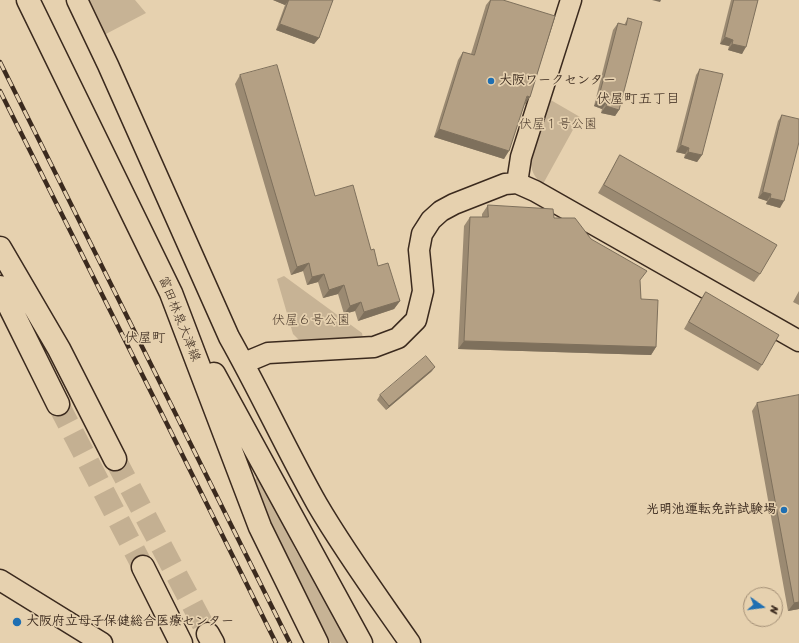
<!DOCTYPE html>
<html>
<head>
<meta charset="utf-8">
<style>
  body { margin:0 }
  #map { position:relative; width:799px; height:643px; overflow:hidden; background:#e6d1af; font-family:Sriracha,sans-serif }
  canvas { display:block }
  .north { position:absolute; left:743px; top:587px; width:40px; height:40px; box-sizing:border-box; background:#e6d1af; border:1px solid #a28e75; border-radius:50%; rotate:104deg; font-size:11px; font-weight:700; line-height:16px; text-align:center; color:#3b2a1e }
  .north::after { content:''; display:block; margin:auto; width:14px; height:18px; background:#1f6fb2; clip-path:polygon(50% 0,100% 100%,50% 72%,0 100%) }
</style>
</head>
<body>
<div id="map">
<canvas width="799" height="643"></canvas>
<div class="north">N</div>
</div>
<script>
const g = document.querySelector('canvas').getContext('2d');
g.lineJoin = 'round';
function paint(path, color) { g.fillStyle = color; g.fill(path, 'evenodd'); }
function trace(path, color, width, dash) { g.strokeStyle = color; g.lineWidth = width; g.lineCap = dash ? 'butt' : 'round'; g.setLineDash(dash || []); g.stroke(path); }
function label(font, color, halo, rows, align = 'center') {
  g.font = font + ' Sriracha,"Klee One",sans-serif'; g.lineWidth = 3.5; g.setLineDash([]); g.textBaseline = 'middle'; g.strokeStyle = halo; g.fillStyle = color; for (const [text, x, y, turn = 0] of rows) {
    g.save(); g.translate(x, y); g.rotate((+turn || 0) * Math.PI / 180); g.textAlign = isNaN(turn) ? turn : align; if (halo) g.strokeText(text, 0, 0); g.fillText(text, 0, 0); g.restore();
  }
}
const green = new Path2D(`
  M 89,0 L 135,0 L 146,13 L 104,35 Z
  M 549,99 L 580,117 L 543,184 C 534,178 530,169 531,158 Z
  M 284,276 L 362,333 L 363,339 L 301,342 L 293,334 L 277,279 Z
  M 262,471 L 295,549 L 350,643 L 331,643 L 285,553 L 252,483 Z`);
const primaryTunnel = new Path2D(`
  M 58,404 L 143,567
  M 115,459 L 208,634`);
const minor = new Path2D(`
  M 77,0 L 108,65 L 229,337 C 260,392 286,449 317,504 C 345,552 378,597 410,643
  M 517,183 L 521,157 L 571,0
  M 244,363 L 268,353 L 374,347 L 398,338 L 416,320 L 423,291 L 419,250 L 422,234 L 431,220 L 441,211 L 454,204 L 505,184 L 517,183 L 535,191 L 799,341
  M 0,580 L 102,643`);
const primary = new Path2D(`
  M 28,0 L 171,293 L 260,527 L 317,643
  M 0,248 L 59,349 L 115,459
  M 0,287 L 58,404
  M 214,374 L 361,643
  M 143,567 L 181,643
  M 208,634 L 213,643`);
const rail = new Path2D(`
  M 0,62 L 290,643
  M 0,91 L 168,426 L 276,643`);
const wall = new Path2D(`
  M 273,0 L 333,0 L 319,38 L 314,44 L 276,30 L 285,5 Z
  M 490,0 L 503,0 L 524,106 L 504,159 L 434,137 L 458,60 L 463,52 L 471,54 L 486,5 Z
  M 731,0 L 758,0 L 742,54 L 728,50 L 729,46 L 720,44 Z
  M 628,18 L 619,110 L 615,116 L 601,113 L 602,109 L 594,106 L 613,30 L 618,23 L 624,25 Z
  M 700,69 L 702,155 L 697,162 L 684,158 L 685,154 L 676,152 L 696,75 Z
  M 240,75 L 315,196 L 371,250 L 378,266 L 400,301 L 394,309 L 358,321 L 355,311 L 344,314 L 338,294 L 323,298 L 318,282 L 307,285 L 303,271 L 291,275 L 235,84 Z
  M 782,115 L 780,208 L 766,204 L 767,201 L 758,198 L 778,121 Z
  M 620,155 L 760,274 L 754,282 L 598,193 L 615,164 Z
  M 488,205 L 554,218 L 591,239 L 640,281 L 641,299 L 656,347 L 651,355 L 458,349 L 464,226 L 470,217 L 482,217 L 482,214 Z
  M 799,291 L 799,305 L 793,302 Z
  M 706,292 L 762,365 L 758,371 L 684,329 L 701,299 Z
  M 432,371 L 386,410 L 377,400 L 380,395 Z
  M 799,395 L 799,609 L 788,611 L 752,411 L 757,403 Z`);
const shadedWall = new Path2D(`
  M 273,0 L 289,0 L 285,5 Z
  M 652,0 L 661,0 L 660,2 Z
  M 280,24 L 319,38 L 314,44 L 276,30 Z
  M 725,37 L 733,40 L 729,46 L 720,44 Z
  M 732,44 L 746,47 L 742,54 L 728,50 Z
  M 527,96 L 530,97 L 524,106 Z
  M 598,100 L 607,102 L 602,109 L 594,106 Z
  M 606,106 L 619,110 L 615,116 L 601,113 Z
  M 439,129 L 509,151 L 504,159 L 434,137 Z
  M 681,145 L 689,148 L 685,154 L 676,152 Z
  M 688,152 L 702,155 L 697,162 L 684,158 Z
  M 763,192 L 771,194 L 767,201 L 758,198 Z
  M 770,198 L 784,201 L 780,208 L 766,204 Z
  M 309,263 L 303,271 L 291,275 L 297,267 Z
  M 324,274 L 318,282 L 307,285 L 312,277 Z
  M 344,285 L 338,294 L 323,298 L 329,290 Z
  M 400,301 L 394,309 L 358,321 L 364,312 Z
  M 361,302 L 355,311 L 344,314 L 350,306 Z
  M 464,341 L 656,347 L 651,355 L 458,349 Z
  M 435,367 L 432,371 L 386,410 L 389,406 Z
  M 799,602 L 799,609 L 788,611 L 794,603 Z`);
const building = new Path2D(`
  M 289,0 L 333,0 L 319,38 L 280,24 Z
  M 491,0 L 503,0 L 555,16 L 530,97 L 527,96 L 509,151 L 439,129 L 463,52 L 474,55 Z
  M 734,0 L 758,0 L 746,47 L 732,44 L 733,40 L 725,37 Z
  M 628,18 L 642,22 L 619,110 L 606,106 L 607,102 L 598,100 L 618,23 L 626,25 Z
  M 277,65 L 315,196 L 353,185 L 371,250 L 374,249 L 378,266 L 388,263 L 400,301 L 364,312 L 361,302 L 350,306 L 344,285 L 329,290 L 324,274 L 312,277 L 309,263 L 297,267 L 240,75 Z
  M 700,69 L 723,74 L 702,155 L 688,152 L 689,148 L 681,145 Z
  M 782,115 L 799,119 L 799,142 L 784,201 L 770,198 L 771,194 L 763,192 Z
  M 620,155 L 777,245 L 760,274 L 604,185 Z
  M 488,205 L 553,209 L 554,218 L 575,218 L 591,239 L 647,271 L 640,280 L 641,299 L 658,300 L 656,347 L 464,341 L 470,217 L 488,217 Z
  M 706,292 L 779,335 L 762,365 L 689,322 Z
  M 426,356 L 435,367 L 389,406 L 380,395 Z
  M 799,395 L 799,602 L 794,603 L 757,403 Z`);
const markers = [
  [491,81,4,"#1f6fb2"],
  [784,510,4,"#1f6fb2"],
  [17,622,5,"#1f6fb2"]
];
const poiNames = [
  ["大阪ワークセンター",499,81],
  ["光明池運転免許試験場",776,510,"right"],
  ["大阪府立母子保健総合医療センター",26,622]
];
const parkNames = [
  ["伏屋１号公園",558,125],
  ["伏屋６号公園",311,321]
];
const streetNames = [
  ["富田林泉大津線",179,319,68]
];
const neighbourhoodNames = [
  ["伏屋町五丁目",638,99],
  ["伏屋町",145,338]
];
paint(green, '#c7b395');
trace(primaryTunnel, '#c4b092', 22, [22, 11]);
trace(minor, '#3b2a1e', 23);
trace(primary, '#3b2a1e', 25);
trace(minor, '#e6d1af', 20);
trace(primary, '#e6d1af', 22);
trace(rail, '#3b2a1e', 4.5);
trace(rail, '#e6d1af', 3, [9]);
paint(wall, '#9b8a72');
paint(shadedWall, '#7e705c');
paint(building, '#b4a084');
trace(building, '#7e705c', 1);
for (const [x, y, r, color] of markers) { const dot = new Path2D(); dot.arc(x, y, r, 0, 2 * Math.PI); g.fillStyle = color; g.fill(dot); trace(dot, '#e6d1af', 1.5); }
label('bold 13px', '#3b2a1e', '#e6d1af', poiNames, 'left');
label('13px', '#503f30', '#e6d1af', parkNames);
label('13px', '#3b2a1e', '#e6d1af', streetNames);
label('14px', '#3b2a1e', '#e6d1af', neighbourhoodNames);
</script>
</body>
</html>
